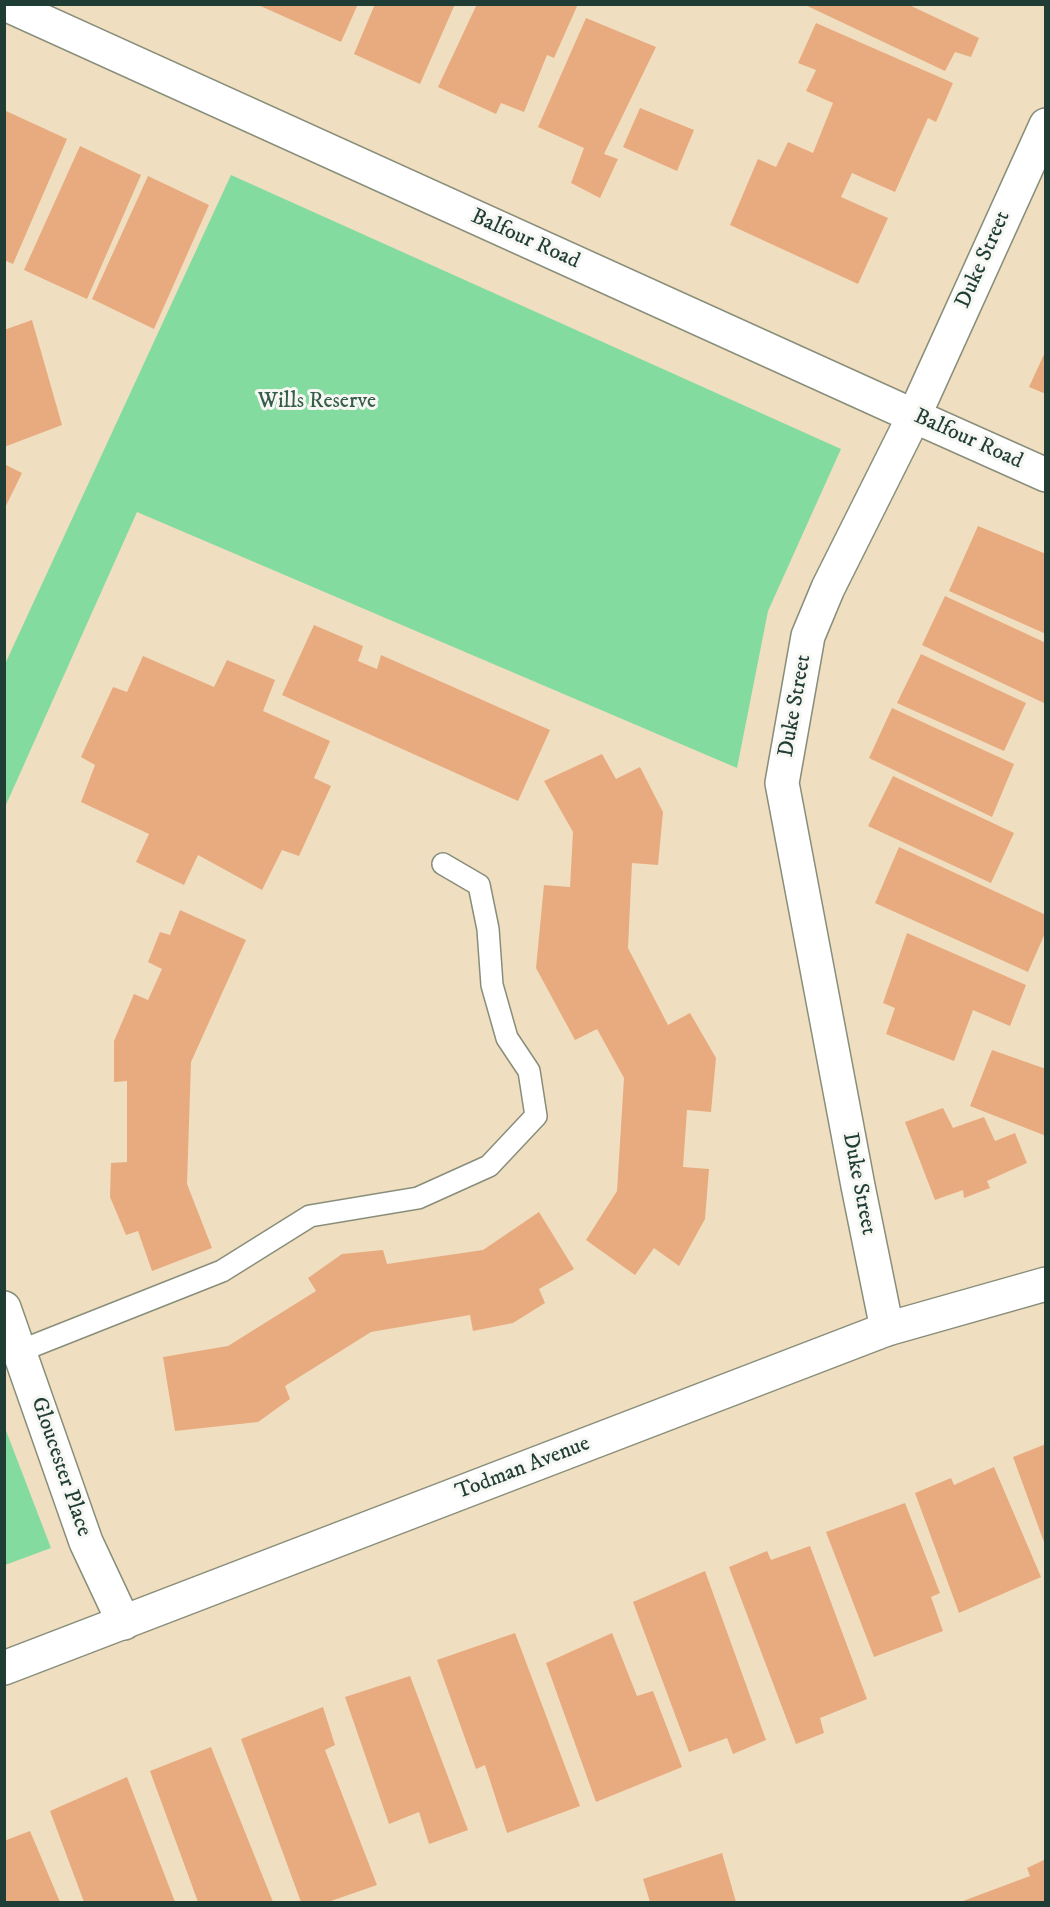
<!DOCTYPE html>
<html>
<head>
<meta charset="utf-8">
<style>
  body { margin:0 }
  #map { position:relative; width:1050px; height:1907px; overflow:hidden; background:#f0dec0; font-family:"IM FELL DW Pica",serif }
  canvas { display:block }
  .frame { position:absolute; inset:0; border:6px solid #1f3d34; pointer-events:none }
</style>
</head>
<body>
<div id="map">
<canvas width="1050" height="1907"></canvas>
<div class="frame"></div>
</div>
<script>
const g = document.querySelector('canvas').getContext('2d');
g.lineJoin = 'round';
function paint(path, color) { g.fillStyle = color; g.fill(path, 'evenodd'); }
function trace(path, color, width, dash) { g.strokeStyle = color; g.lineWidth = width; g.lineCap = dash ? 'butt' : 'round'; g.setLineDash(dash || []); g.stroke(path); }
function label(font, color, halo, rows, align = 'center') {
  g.font = font + ' "IM FELL DW Pica",serif'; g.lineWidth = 6; g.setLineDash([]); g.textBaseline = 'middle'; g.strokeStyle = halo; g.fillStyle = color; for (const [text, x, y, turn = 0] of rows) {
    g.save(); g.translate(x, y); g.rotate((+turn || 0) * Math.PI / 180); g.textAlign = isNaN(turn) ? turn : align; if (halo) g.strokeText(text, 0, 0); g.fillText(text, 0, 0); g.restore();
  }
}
const green = new Path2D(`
  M 231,175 L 841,449 L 768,611 L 737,768 L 137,512 L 5,807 L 5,664 Z
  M 5,1428 L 51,1548 L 5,1565 L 4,1565 Z`);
const building = new Path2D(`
  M 256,4 L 358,4 L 341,42 Z
  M 375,4 L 455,4 L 420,84 L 354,54 Z
  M 477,4 L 578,4 L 554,58 L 547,55 L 524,112 L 501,103 L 496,114 L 438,87 Z
  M 803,4 L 907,4 L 979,38 L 971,57 L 955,52 L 945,71 Z
  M 586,18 L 656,47 L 604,154 L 618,159 L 600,198 L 571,183 L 584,148 L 538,127 Z
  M 816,23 L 953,83 L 936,122 L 928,118 L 895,192 L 852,173 L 841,197 L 888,218 L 858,284 L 730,225 L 758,159 L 776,167 L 788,142 L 813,153 L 833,103 L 806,91 L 816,70 L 798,63 Z
  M 640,108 L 694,130 L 677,171 L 623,147 Z
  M 6,111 L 67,139 L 13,264 L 4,260 L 4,114 Z
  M 80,146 L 141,175 L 87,299 L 24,270 Z
  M 148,176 L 209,205 L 154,329 L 92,299 Z
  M 32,320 L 62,425 L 4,447 L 4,330 Z
  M 1046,350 L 1046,394 L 1029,387 Z
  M 4,464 L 22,473 L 4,510 Z
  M 978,526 L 1046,554 L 1046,634 L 949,591 Z
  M 945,596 L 1046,643 L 1046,704 L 922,645 Z
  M 314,625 L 363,646 L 358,661 L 377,669 L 381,655 L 550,730 L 518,801 L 282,695 Z
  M 921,654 L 1026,703 L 1004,751 L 897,703 Z
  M 143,656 L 214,687 L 227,660 L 275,680 L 263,711 L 330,741 L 314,778 L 331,786 L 299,856 L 282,850 L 262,890 L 198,855 L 184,885 L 136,862 L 149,834 L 81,802 L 95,765 L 81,757 L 113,687 L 127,692 Z
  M 892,708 L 1014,764 L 992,817 L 869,758 Z
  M 602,754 L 616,779 L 640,767 L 663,812 L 658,865 L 632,863 L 628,948 L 668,1025 L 690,1013 L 716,1058 L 711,1112 L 687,1110 L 683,1167 L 709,1169 L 705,1219 L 679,1266 L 654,1248 L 635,1275 L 586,1240 L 617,1191 L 624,1078 L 597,1029 L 575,1040 L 536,968 L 544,885 L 570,887 L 573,832 L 544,781 Z
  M 893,776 L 1014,833 L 991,883 L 868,826 Z
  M 899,847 L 1046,915 L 1046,931 L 1028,972 L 875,903 Z
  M 180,910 L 246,940 L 191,1062 L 187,1184 L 212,1248 L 152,1271 L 138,1231 L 126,1235 L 110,1197 L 111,1163 L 127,1162 L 127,1081 L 114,1082 L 114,1041 L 134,994 L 148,1000 L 162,969 L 148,962 L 160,932 L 170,935 Z
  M 907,933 L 1026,985 L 1010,1026 L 973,1010 L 954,1061 L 886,1034 L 895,1008 L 883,1003 Z
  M 992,1050 L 1046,1069 L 1046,1136 L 970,1106 Z
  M 943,1108 L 953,1128 L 984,1117 L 995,1141 L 1015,1133 L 1027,1163 L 987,1181 L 990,1188 L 964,1198 L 963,1190 L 935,1200 L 905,1122 Z
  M 539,1212 L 574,1269 L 539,1289 L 545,1303 L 513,1323 L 473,1331 L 470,1315 L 371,1332 L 285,1386 L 290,1399 L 258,1422 L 175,1431 L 163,1357 L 228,1346 L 316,1291 L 308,1278 L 342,1254 L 383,1250 L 387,1264 L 483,1250 Z
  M 1046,1444 L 1046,1545 L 1045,1545 L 1013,1457 Z
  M 994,1467 L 1041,1577 L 959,1613 L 915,1493 L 951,1478 L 954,1485 Z
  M 905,1503 L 940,1593 L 931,1597 L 943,1631 L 874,1657 L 826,1532 Z
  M 810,1546 L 867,1699 L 820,1718 L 824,1733 L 796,1744 L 729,1567 L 767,1551 L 771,1560 Z
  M 705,1571 L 766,1740 L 733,1754 L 727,1738 L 689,1752 L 633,1602 Z
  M 515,1633 L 580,1806 L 507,1833 L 485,1765 L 476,1769 L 437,1660 Z
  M 612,1633 L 637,1696 L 653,1691 L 682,1767 L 596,1802 L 546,1663 Z
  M 410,1676 L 468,1830 L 429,1844 L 419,1812 L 389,1824 L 345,1697 Z
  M 323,1707 L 335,1745 L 325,1750 L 377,1885 L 328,1902 L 301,1902 L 241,1739 Z
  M 211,1747 L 273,1902 L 198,1902 L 150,1771 Z
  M 127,1777 L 175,1902 L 84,1902 L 50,1811 Z
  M 30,1831 L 60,1902 L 4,1902 L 4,1841 Z
  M 722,1853 L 736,1902 L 650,1902 L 643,1879 Z
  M 1046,1859 L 1046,1902 L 964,1902 L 963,1901 L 1030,1876 L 1027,1868 Z`);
const service = new Path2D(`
  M 20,1351 L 222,1271 L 310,1216 L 418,1198 L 489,1166 L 536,1116 L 529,1071 L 507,1038 L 492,985 L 488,929 L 479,885 L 443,864`);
const minor = new Path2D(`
  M 914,416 L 1046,475
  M 4,1308 L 86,1542 L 124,1623`);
const tertiary = new Path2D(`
  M 5,4 L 914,416
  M 887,1329 L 858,1186 L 782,783 L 808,636 L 828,588 L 914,416 L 1046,125`);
const secondary = new Path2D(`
  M 4,1668 L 887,1329 L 1046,1284`);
const streetNames = [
  ["Balfour Road",525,240,24],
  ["Duke Street",984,260,-66],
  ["Balfour Road",968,440,24],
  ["Duke Street",796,706,-80],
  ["Duke Street",858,1184,79],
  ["Gloucester Place",60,1467,71],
  ["Todman Avenue",523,1469,-21]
];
const parkNames = [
  ["Wills Reserve",317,402]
];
paint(green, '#84db9f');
paint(building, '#e8ab7f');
trace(service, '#888e7a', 24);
trace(minor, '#888e7a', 36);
trace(tertiary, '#888e7a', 36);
trace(secondary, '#888e7a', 36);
trace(service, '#fff', 21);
trace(minor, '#fff', 33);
trace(tertiary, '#fff', 33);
trace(secondary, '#fff', 33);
label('22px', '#1f3d34', '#f6f6f2', streetNames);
label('22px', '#335d49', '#f6f6f2', parkNames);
</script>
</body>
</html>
